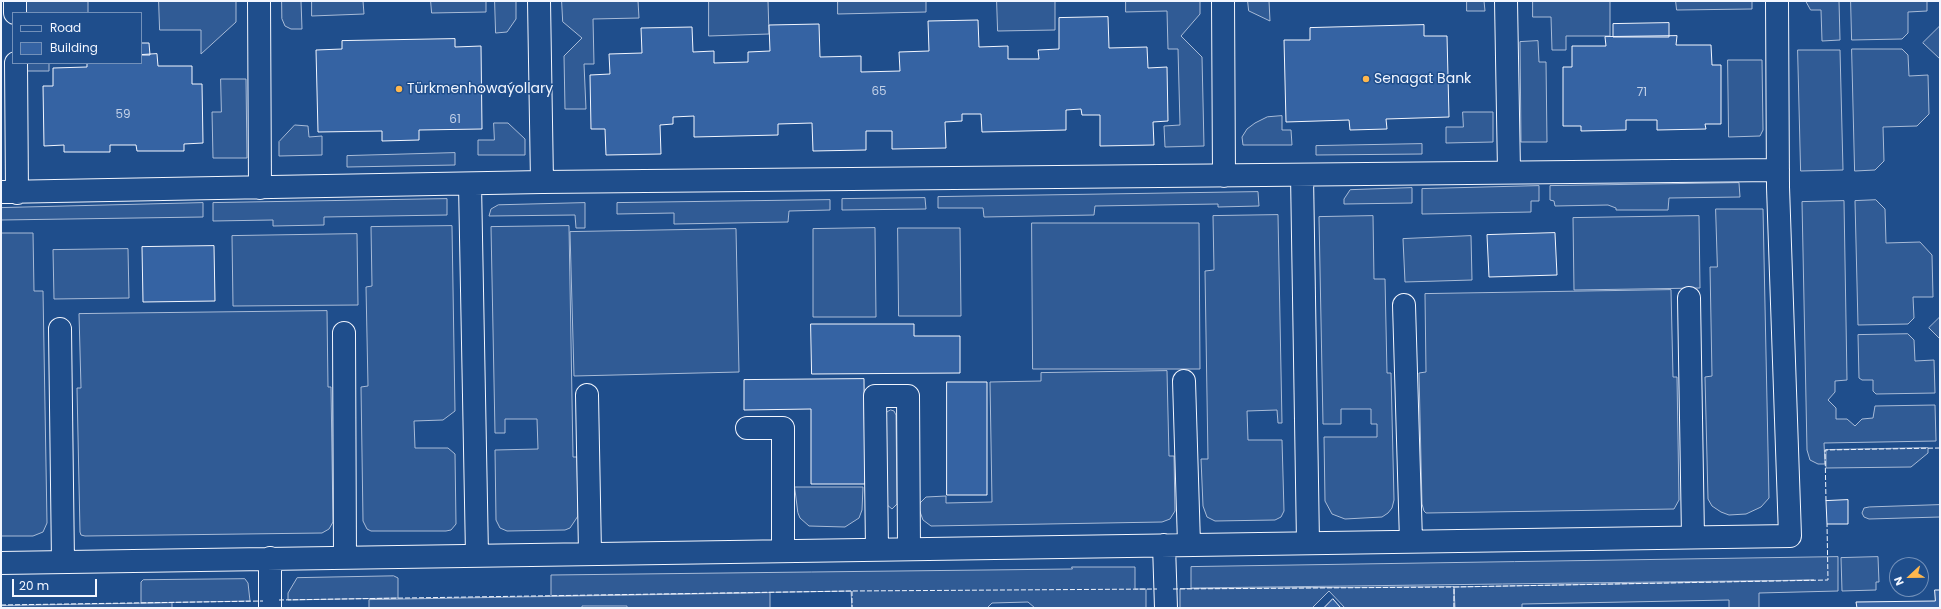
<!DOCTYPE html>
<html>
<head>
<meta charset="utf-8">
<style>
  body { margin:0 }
  #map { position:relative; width:1941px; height:609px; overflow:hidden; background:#1f4e8c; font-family:Poppins,sans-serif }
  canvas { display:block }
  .frame { position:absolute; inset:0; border:2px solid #f2f6ff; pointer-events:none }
  .legend { position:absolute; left:12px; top:12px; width:130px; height:52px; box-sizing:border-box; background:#1f4e8c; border:1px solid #7391ba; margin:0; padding:5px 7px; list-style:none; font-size:12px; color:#f2f6ff }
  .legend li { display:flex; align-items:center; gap:8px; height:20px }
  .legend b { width:20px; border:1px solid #7391ba }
  .north { position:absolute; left:1889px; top:557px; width:40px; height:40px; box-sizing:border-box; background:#1f4e8c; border:1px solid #7391ba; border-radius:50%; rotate:248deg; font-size:11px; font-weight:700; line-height:16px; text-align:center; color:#f2f6ff }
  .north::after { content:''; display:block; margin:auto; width:14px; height:18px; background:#ffb74d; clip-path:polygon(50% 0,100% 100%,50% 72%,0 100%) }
  .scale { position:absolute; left:12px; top:579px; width:85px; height:18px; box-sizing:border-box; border:2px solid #f2f6ff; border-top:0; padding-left:5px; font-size:12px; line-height:14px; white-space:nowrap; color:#f2f6ff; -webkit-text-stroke:3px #1f4e8c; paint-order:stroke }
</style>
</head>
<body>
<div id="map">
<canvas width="1941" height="609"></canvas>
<div class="frame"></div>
<ul class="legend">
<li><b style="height:5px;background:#1f4e8c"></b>Road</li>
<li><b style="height:11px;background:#3563a3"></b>Building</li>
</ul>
<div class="north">N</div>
<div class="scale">20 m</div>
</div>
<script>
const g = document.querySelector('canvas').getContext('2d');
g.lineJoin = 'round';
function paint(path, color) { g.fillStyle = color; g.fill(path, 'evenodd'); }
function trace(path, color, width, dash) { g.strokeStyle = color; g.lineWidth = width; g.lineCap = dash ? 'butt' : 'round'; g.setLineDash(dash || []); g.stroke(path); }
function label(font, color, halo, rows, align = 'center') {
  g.font = font + ' Poppins,sans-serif'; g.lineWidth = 3; g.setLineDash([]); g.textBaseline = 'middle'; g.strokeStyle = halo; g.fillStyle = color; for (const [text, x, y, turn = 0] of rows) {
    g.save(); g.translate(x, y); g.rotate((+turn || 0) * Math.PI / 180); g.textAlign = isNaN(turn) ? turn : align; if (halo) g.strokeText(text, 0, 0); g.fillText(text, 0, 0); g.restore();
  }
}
const built = new Path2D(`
  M 25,1 L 88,1 L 88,13 L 25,13 Z
  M 159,1 L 236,1 L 236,22 L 201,54 L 201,30 L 160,30 Z
  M 282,1 L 301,1 L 302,29 L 291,29 L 285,26 L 282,19 Z
  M 312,1 L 363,1 L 364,14 L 312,16 Z
  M 431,1 L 486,1 L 486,12 L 432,13 Z
  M 495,1 L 516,1 L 516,19 L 507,32 L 496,33 Z
  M 562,1 L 638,1 L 639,18 L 593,19 L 594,64 L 584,64 L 586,109 L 565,109 L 564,56 L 582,38 L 563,22 Z
  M 709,1 L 768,1 L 769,34 L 709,36 Z
  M 838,1 L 926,1 L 926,12 L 838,14 Z
  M 997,1 L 1055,1 L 1055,30 L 998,31 Z
  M 1126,1 L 1200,1 L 1200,14 L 1181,36 L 1202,57 L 1204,146 L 1165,147 L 1164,126 L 1180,125 L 1178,49 L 1168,49 L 1167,11 L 1126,12 Z
  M 1248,1 L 1269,1 L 1270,21 L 1249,11 Z
  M 1467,1 L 1484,1 L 1485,11 L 1467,11 Z
  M 1533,1 L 1610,1 L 1610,36 L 1566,36 L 1566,50 L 1552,50 L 1551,17 L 1533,17 Z
  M 1676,1 L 1752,1 L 1752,9 L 1677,10 Z
  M 1806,1 L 1839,1 L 1840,40 L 1822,41 L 1821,10 L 1811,10 Z
  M 1851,1 L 1927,1 L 1927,11 L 1908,12 L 1908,33 L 1902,39 L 1852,40 Z
  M 1940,26 L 1940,59 L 1923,43 Z
  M 1538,41 L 1539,62 L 1546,62 L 1547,142 L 1521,142 L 1520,42 Z
  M 1852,49 L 1902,49 L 1908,55 L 1909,76 L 1928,75 L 1929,114 L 1917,126 L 1883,127 L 1884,161 L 1875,170 L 1855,171 Z
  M 1798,50 L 1840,50 L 1843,170 L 1801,171 Z
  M 1728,60 L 1762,60 L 1763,130 L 1760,136 L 1729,137 Z
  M 25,63 L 49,63 L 49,71 L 25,71 Z
  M 221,79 L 246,79 L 247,158 L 213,158 L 212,112 L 221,112 Z
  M 1463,112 L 1493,112 L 1493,142 L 1446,143 L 1446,127 L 1463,127 Z
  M 1282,116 L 1282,130 L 1291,130 L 1292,145 L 1243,145 L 1242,137 L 1247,129 L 1255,123 L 1267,117 Z
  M 494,123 L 508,123 L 525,139 L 525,155 L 478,155 L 478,140 L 494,140 Z
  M 295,125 L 308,126 L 309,137 L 322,136 L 322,155 L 279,156 L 279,142 Z
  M 1422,144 L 1422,154 L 1316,155 L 1316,146 Z
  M 455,153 L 455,165 L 347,167 L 347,156 Z
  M 1739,183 L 1740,197 L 1669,198 L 1668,210 L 1616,210 L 1616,208 L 1608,205 L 1555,206 L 1554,201 L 1550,200 L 1550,186 Z
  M 1539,186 L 1539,201 L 1531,201 L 1531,212 L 1422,214 L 1422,189 Z
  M 1412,188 L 1412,203 L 1344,204 L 1344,199 L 1350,190 Z
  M 1258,192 L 1259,206 L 1218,207 L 1218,204 L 1095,206 L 1094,215 L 984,217 L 983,208 L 938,208 L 938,197 Z
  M 925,198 L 926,209 L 842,210 L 842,199 Z
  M 447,199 L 447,215 L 324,217 L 324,225 L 273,226 L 273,220 L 213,221 L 213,203 Z
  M 830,200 L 830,210 L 789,211 L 788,222 L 674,224 L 674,213 L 617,214 L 617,203 Z
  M 1876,200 L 1885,209 L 1886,243 L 1920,242 L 1932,255 L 1933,297 L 1913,297 L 1914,318 L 1908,324 L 1858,325 L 1855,201 Z
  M 1844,201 L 1847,380 L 1835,381 L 1835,392 L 1828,400 L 1836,408 L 1836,419 L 1847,419 L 1855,426 L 1862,419 L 1873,418 L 1875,406 L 1935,405 L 1936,441 L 1824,443 L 1825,464 L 1818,464 L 1810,460 L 1807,450 L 1802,202 Z
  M 203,203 L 203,217 L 1,220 L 1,208 Z
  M 585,203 L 585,228 L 576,228 L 575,215 L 489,216 L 491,209 L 498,205 Z
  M 1716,209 L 1763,209 L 1769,498 L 1761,507 L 1746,514 L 1729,515 L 1721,512 L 1712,506 L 1708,499 L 1705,377 L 1712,376 L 1710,267 L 1717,267 Z
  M 1278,215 L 1282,423 L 1278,423 L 1277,410 L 1247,411 L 1248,440 L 1282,440 L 1284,511 L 1281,517 L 1275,520 L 1215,521 L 1207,517 L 1203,506 L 1201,459 L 1208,459 L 1205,271 L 1214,270 L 1213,216 Z
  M 1373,216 L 1374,279 L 1385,279 L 1387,373 L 1391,373 L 1394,500 L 1392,508 L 1388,513 L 1382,517 L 1345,519 L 1332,514 L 1325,501 L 1324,437 L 1377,437 L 1377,424 L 1371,424 L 1371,409 L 1341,409 L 1341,424 L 1323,424 L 1319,217 Z
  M 1699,216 L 1700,288 L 1574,290 L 1573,218 Z
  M 1032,223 L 1199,223 L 1200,369 L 1033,369 Z
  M 452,226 L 455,411 L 443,420 L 414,421 L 415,448 L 448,448 L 455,454 L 456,524 L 451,530 L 446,531 L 371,531 L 367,529 L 363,521 L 361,387 L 368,386 L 366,287 L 372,286 L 371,227 Z
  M 569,226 L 573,457 L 577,457 L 578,516 L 570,528 L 565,530 L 507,531 L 500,528 L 496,520 L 495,450 L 538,449 L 537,419 L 505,419 L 505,433 L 495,433 L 491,227 Z
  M 875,228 L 876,317 L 813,317 L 813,229 Z
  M 898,228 L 960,228 L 961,316 L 899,316 Z
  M 736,229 L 739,372 L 574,376 L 570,232 Z
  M 1,233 L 33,233 L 34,291 L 43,291 L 47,523 L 43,532 L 33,536 L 1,536 Z
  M 357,234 L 358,305 L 233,306 L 232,236 Z
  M 1471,236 L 1472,280 L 1405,282 L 1403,239 Z
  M 128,249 L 129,298 L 54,299 L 53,250 Z
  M 1671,290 L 1673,377 L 1677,377 L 1679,500 L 1674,509 L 1426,513 L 1424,511 L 1422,504 L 1419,373 L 1426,372 L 1425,294 Z
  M 327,311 L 328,387 L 331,387 L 333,522 L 329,529 L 322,533 L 85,536 L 81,535 L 80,532 L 77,388 L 81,388 L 79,314 Z
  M 1940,317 L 1940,339 L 1929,328 Z
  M 1908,334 L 1914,340 L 1915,361 L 1934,360 L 1935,393 L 1876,394 L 1873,391 L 1873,380 L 1862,380 L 1859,378 L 1858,335 Z
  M 1167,371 L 1169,456 L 1174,456 L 1175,511 L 1170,519 L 1162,522 L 931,526 L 923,520 L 919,509 L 920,503 L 926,497 L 946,496 L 946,503 L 992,502 L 990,382 L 1041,381 L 1041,373 Z
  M 891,410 L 894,411 L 896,415 L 897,504 L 892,509 L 886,504 L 885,415 L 887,412 Z
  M 1928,448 L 1928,453 L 1911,467 L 1826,468 L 1826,450 Z
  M 795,487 L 863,487 L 862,510 L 859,518 L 845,527 L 809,526 L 800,518 L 798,513 Z
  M 1940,505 L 1940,517 L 1869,519 L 1864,517 L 1862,513 L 1864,508 L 1869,507 Z
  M 1838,557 L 1838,591 L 1759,593 L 1759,608 L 1729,608 L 1729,600 L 1522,604 L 1522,608 L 1455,608 L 1454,587 L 1814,580 L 1191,588 L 1191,567 Z
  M 1878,557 L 1879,582 L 1876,582 L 1876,590 L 1842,591 L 1841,558 Z
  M 1072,567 L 1135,567 L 1135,589 L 1146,589 L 1146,608 L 1035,608 L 1028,602 L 992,603 L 987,608 L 852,608 L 851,591 L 551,596 L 551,575 L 1072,569 Z
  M 394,576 L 398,578 L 398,598 L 288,600 L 288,593 L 297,578 Z
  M 245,579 L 248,583 L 250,601 L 141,603 L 141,582 L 143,580 Z
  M 1454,587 L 1454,608 L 1345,608 L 1329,591 L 1312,608 L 1180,608 L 1180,589 Z
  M 770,593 L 770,608 L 627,608 L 627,606 L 582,606 L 582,608 L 369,608 L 369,600 Z
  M 172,603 L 172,608 L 1,608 L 1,606 Z`);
const building = new Path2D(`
  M 1108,17 L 1109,48 L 1147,47 L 1148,68 L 1167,67 L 1168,121 L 1153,122 L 1154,145 L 1100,146 L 1100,115 L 1082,115 L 1081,109 L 1066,110 L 1066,130 L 982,132 L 981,114 L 962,114 L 962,121 L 945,122 L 946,148 L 892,149 L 892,131 L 866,131 L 866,150 L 813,151 L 812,123 L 778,124 L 778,135 L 694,137 L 694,116 L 673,117 L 673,124 L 660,125 L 661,154 L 606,155 L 605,129 L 591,129 L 590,75 L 610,74 L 609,54 L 642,53 L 641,28 L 692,27 L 693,52 L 714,51 L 714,63 L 748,62 L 748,52 L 770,51 L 769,25 L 819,24 L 820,57 L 861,56 L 861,72 L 900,71 L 899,52 L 929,51 L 928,21 L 978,20 L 979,47 L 1008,46 L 1008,59 L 1039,59 L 1038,50 L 1059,49 L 1059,18 Z
  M 1669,23 L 1669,37 L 1613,37 L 1613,24 Z
  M 1424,25 L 1424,36 L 1447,36 L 1449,117 L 1386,119 L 1387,129 L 1350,130 L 1349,120 L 1286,122 L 1284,40 L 1310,40 L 1310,28 Z
  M 1677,36 L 1676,45 L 1711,45 L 1712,65 L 1721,65 L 1721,124 L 1705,124 L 1706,129 L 1657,130 L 1657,120 L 1626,120 L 1626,130 L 1581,131 L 1581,126 L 1563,126 L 1563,67 L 1572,67 L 1572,46 L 1606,46 L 1605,37 Z
  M 455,39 L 455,47 L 481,46 L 482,129 L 419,130 L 419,140 L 382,141 L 382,131 L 318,132 L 316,50 L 342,49 L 342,41 Z
  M 141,43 L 149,43 L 150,55 L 141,55 Z
  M 157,54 L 158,66 L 192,66 L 192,84 L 202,84 L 203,143 L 184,144 L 184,151 L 137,151 L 136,145 L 110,145 L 110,152 L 64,152 L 64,145 L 44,146 L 43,86 L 53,86 L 53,68 L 87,67 L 87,63 L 141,63 L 141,55 Z
  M 1555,233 L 1557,275 L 1489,277 L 1487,235 Z
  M 214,246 L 215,301 L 143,302 L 142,247 Z
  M 811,324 L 914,324 L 914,336 L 960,336 L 960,373 L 812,374 Z
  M 864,379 L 865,484 L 811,484 L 811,409 L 744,410 L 744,380 Z
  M 947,382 L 987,382 L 987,495 L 947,495 Z
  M 1848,500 L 1848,524 L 1827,524 L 1826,501 Z
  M 1935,590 L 1940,590 L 1940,608 L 1857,608 L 1856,602 L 1935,601 Z
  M 1333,599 L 1341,608 L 1324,608 Z`);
const minor = new Path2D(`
  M 15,1 L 15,13
  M 259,1 L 260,188
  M 539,1 L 542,182
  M 1223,1 L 1224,176
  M 1506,1 L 1509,171
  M 16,63 L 17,193
  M 1302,175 L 1308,543
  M 470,184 L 477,555
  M 1,192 L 542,182 L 1778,170
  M 1689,298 L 1693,537
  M 1404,305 L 1411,541
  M 60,329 L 63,562
  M 344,333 L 345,557
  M 1184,381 L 1189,544
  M 587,395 L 590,553
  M 747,428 L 783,428 L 783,550
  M 1164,545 L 1166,608
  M 877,549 L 875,396 L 908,396 L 909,549
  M 270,558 L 270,608
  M 1,563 L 1790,536 L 1778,187 L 1777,1`);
const fence = new Path2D(`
  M 1826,501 L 1825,450 L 1940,448
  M 1173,589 L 1454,587
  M 852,591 L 852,608
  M 279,600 L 852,591 L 1157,589
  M 1,605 L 263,601
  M 1454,608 L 1454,587 L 1828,580 L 1827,524`);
const markers = [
  [1366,79,4,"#ffb74d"],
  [399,89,4,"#ffb74d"]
];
const numberNames = [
  ["65",879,92],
  ["71",1642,93],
  ["59",123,115],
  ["61",455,120]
];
const poiNames = [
  ["Senagat Bank",1374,79],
  ["Türkmenhowaýollary",407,89]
];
paint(built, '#305b95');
trace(built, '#a8bbd7', 1);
paint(building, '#3563a3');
trace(building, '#f2f6ff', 1);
trace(minor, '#f2f6ff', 24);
trace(minor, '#1f4e8c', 22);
trace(fence, '#f2f6ff', 1, [5, 2]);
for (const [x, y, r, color] of markers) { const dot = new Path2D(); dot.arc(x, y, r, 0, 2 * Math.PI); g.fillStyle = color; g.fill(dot); trace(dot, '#1f4e8c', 1.5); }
label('12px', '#c3d1e8', null, numberNames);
label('14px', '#f2f6ff', '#1f4e8c', poiNames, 'left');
</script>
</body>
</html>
